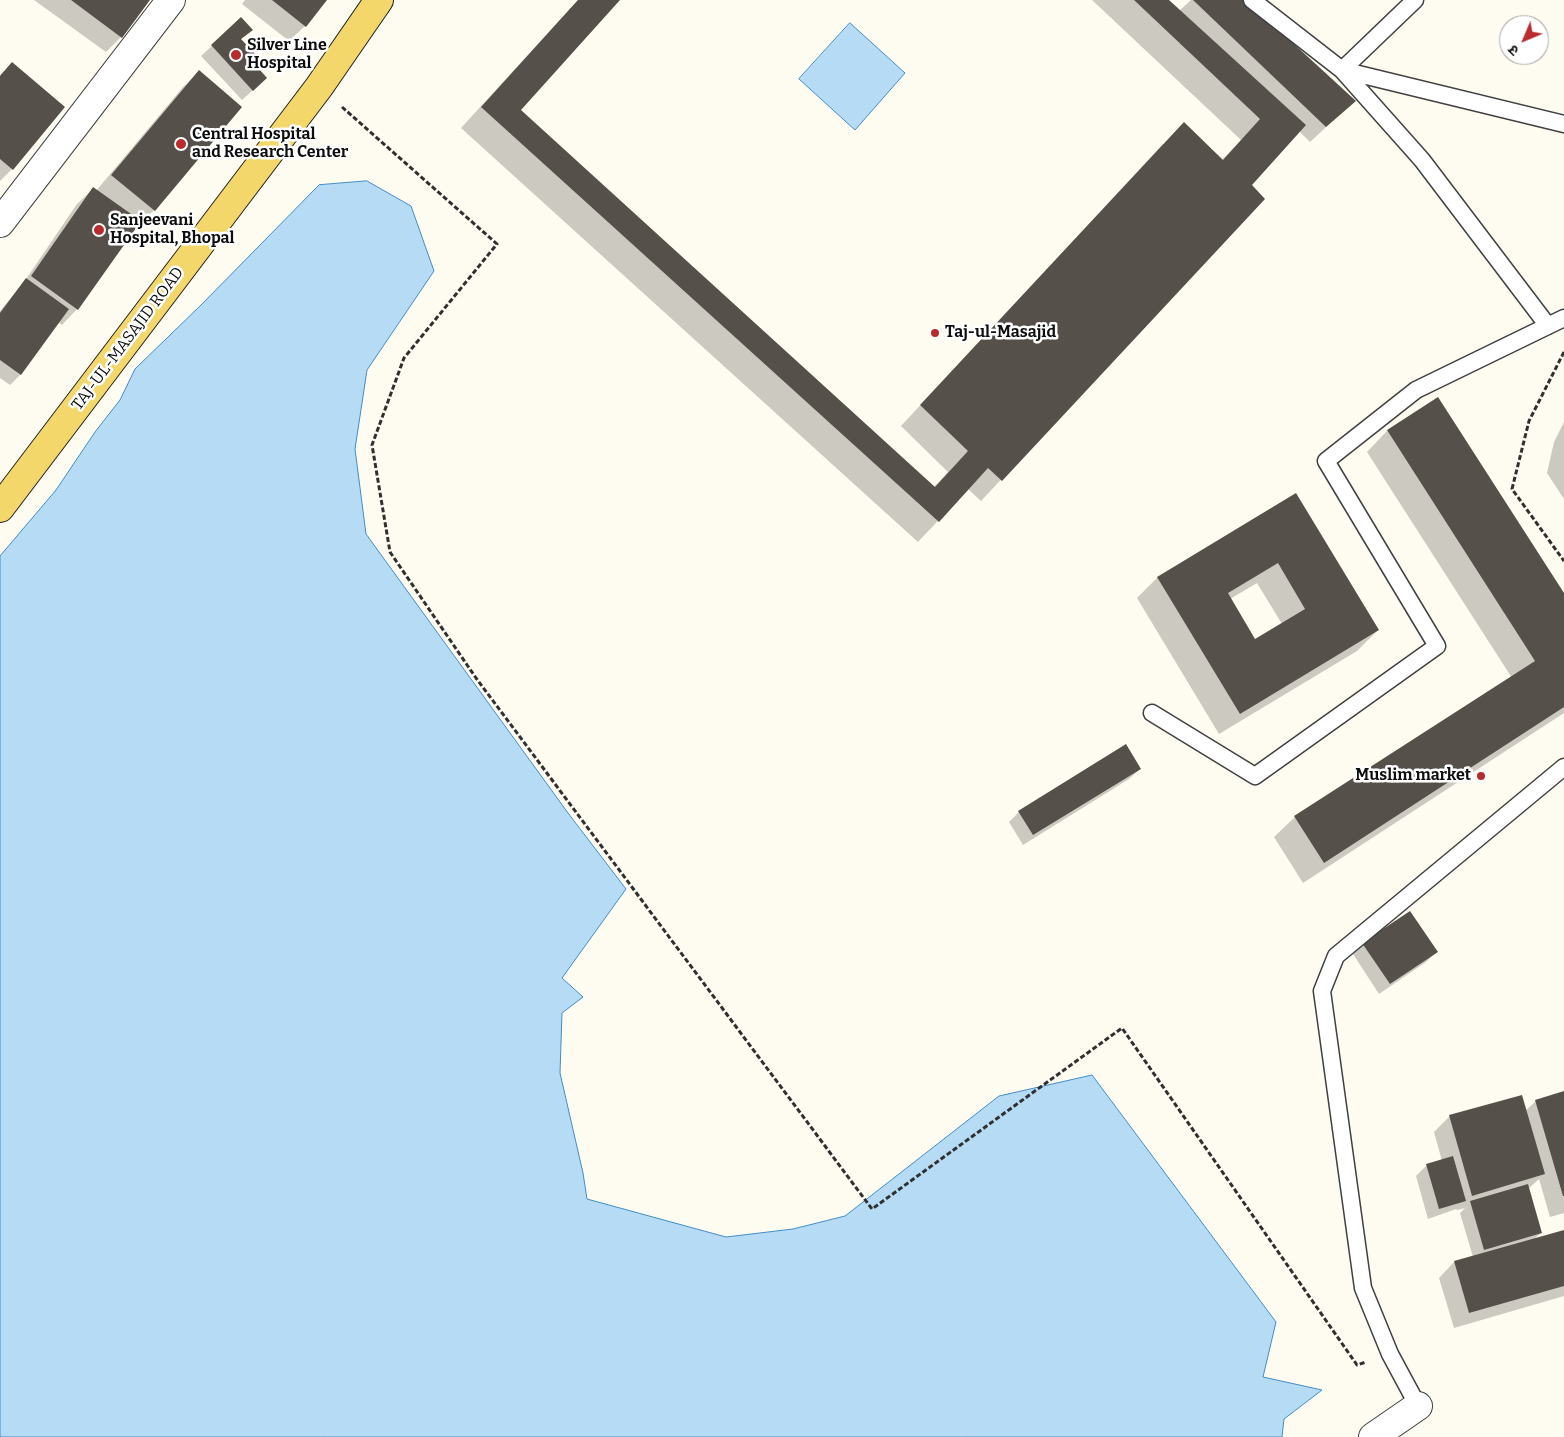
<!DOCTYPE html>
<html>
<head>
<meta charset="utf-8">
<style>
  body { margin:0 }
  #map { position:relative; width:1564px; height:1437px; overflow:hidden; background:#fefcf0; font-family:Bitter,"Noto Sans Devanagari",serif }
  canvas { display:block }
  .north { position:absolute; left:1499px; top:15px; width:50px; height:50px; box-sizing:border-box; background:#fff; border:1px solid #9f9f9f; border-radius:50%; rotate:225deg; font-size:14px; font-weight:700; line-height:20px; text-align:center; color:#0e0e0e }
  .north::after { content:''; display:block; margin:auto; width:18px; height:22px; background:#b92b2d; clip-path:polygon(50% 0,100% 100%,50% 72%,0 100%) }
</style>
</head>
<body>
<div id="map">
<canvas width="1564" height="1437"></canvas>
<div class="north">उ</div>
</div>
<script>
const g = document.querySelector('canvas').getContext('2d');
g.lineJoin = 'round';
function paint(path, color) { g.fillStyle = color; g.fill(path, 'evenodd'); }
function trace(path, color, width, dash) { g.strokeStyle = color; g.lineWidth = width; g.lineCap = dash ? 'butt' : 'round'; g.setLineDash(dash || []); g.stroke(path); }
function label(font, color, halo, rows, align = 'center') {
  g.font = font + ' Bitter,serif'; g.lineWidth = 5; g.setLineDash([]); g.textBaseline = 'middle'; g.strokeStyle = halo; g.fillStyle = color; for (const [text, x, y, turn = 0] of rows) {
    g.save(); g.translate(x, y); g.rotate((+turn || 0) * Math.PI / 180); g.textAlign = isNaN(turn) ? turn : align; if (halo) g.strokeText(text, 0, 0); g.fillText(text, 0, 0); g.restore();
  }
}
const water = new Path2D(`
  M 850,23 L 905,73 L 855,130 L 799,79 Z
  M 367,181 L 411,206 L 434,271 L 367,370 L 355,449 L 366,534 L 568,813 L 626,889 L 562,978 L 583,997 L 562,1013 L 560,1073 L 583,1173 L 587,1199 L 726,1237 L 793,1229 L 845,1216 L 999,1096 L 1092,1075 L 1276,1322 L 1263,1377 L 1322,1390 L 1284,1419 L 1282,1437 L 0,1437 L 0,556 L 56,490 L 95,432 L 120,400 L 135,369 L 201,305 L 319,185 Z`);
const shadow = new Path2D(`
  M 34,0 L 148,0 L 121,37 L 106,52 Z
  M 245,0 L 325,0 L 305,26 L 289,41 L 242,4 Z
  M 578,0 L 619,0 L 519,110 L 934,487 L 948,472 L 901,426 L 1163,144 L 1222,160 L 1241,140 L 1092,0 L 1167,0 L 1179,11 L 1191,0 L 1244,0 L 1354,101 L 1310,142 L 1299,131 L 1250,185 L 1264,199 L 981,501 L 968,489 L 918,542 L 461,128 Z
  M 241,19 L 251,30 L 240,40 L 250,61 L 255,88 L 242,100 L 201,56 Z
  M 12,63 L 12,169 L 0,181 L 0,75 Z
  M 199,72 L 240,107 L 154,210 L 138,226 L 137,225 L 77,309 L 62,325 L 58,322 L 20,375 L 10,385 L 0,378 L 0,311 L 24,282 L 77,204 L 93,189 L 96,191 L 183,87 Z
  M 1438,399 L 1564,595 L 1564,713 L 1303,883 L 1274,837 L 1295,817 L 1512,678 L 1367,452 L 1387,431 Z
  M 1564,422 L 1564,499 L 1547,473 L 1554,442 Z
  M 1295,494 L 1378,630 L 1357,651 L 1219,734 L 1137,598 L 1157,578 ZM 1257,583 L 1282,624 L 1255,641 L 1230,599 Z
  M 1140,769 L 1129,779 L 1023,845 L 1009,822 L 1019,812 Z
  M 1363,944 L 1436,952 L 1426,962 L 1379,994 L 1353,954 Z
  M 1564,1093 L 1564,1213 L 1550,1217 L 1539,1179 L 1528,1189 L 1541,1233 L 1534,1239 L 1564,1231 L 1564,1296 L 1454,1328 L 1439,1278 L 1454,1262 L 1473,1257 L 1460,1213 L 1465,1208 L 1457,1210 L 1456,1209 L 1428,1219 L 1416,1176 L 1426,1166 L 1442,1161 L 1434,1132 L 1450,1116 L 1525,1111 L 1536,1101 Z`);
const building = new Path2D(`
  M 71,0 L 150,0 L 122,38 Z
  M 272,0 L 327,0 L 306,27 Z
  M 578,0 L 620,0 L 521,110 L 935,487 L 968,451 L 920,405 L 1184,122 L 1223,160 L 1260,119 L 1134,0 L 1169,0 L 1306,125 L 1252,185 L 1265,199 L 1002,481 L 988,468 L 939,522 L 481,107 Z
  M 1193,0 L 1246,0 L 1356,101 L 1326,127 Z
  M 241,17 L 253,30 L 241,39 L 257,56 L 252,61 L 267,78 L 253,91 L 211,45 Z
  M 12,62 L 65,107 L 13,170 L 0,159 L 0,76 Z
  M 199,70 L 242,107 L 155,211 L 111,175 Z
  M 93,187 L 141,221 L 78,310 L 31,276 Z
  M 26,278 L 69,309 L 21,375 L 0,360 L 0,313 Z
  M 1438,397 L 1564,593 L 1564,707 L 1324,863 L 1294,816 L 1535,661 L 1387,430 Z
  M 1296,493 L 1379,630 L 1240,714 L 1157,577 ZM 1278,563 L 1305,609 L 1255,639 L 1228,593 Z
  M 1126,744 L 1141,769 L 1033,835 L 1018,811 Z
  M 1410,911 L 1438,952 L 1390,984 L 1362,943 Z
  M 1564,1091 L 1564,1196 L 1563,1196 L 1535,1100 Z
  M 1522,1095 L 1545,1174 L 1472,1196 L 1449,1115 Z
  M 1453,1156 L 1466,1201 L 1439,1209 L 1426,1164 Z
  M 1528,1184 L 1542,1233 L 1484,1250 L 1470,1201 Z
  M 1564,1230 L 1564,1286 L 1469,1313 L 1454,1261 Z`);
const path = new Path2D(`
  M 342,107 L 497,244 L 404,358 L 372,445 L 390,552 L 476,678 L 872,1209 L 1122,1028 L 1357,1365 L 1366,1362
  M 1564,352 L 1529,421 L 1512,489 L 1564,561`);
const service = new Path2D(`
  M 1252,0 L 1342,70 L 1422,160 L 1548,326
  M 1415,0 L 1342,70 L 1564,124
  M 1152,713 L 1255,776 L 1437,646 L 1326,461 L 1416,390 L 1564,318
  M 1418,1406 L 1390,1354 L 1363,1288 L 1322,991 L 1336,956 L 1564,767`);
const minor = new Path2D(`
  M 0,223 L 171,0
  M 1373,1437 L 1418,1406`);
const primary = new Path2D(`
  M 0,508 L 319,87 L 379,0`);
const markers = [
  [236,55,6,"#b92b2d"],
  [181,144,6,"#b92b2d"],
  [99,230,6,"#b92b2d"],
  [935,333,5,"#b92b2d"],
  [1481,776,5,"#b92b2d"]
];
const poiNames = [
  ["Silver Line",247,46],
  ["Hospital",247,64],
  ["Central Hospital",192,135],
  ["and Research Center",192,153],
  ["Sanjeevani",110,221],
  ["Hospital, Bhopal",110,239],
  ["Taj-ul-Masajid",945,333],
  ["Muslim market",1471,776,"right"]
];
const streetNames = [
  ["TAJ-UL-MASAJID ROAD",128,339,-53]
];
paint(water, '#b6dbf4');
trace(water, '#408dc8', 1);
paint(shadow, '#0003');
paint(building, '#56504b');
trace(service, '#414141', 19);
trace(minor, '#414141', 30);
trace(primary, '#1f1f1f', 30);
trace(path, '#303030', 3, [5, 2.5]);
trace(service, '#fff', 16);
trace(minor, '#fff', 28);
trace(primary, '#f3d76b', 28);
for (const [x, y, r, color] of markers) { const dot = new Path2D(); dot.arc(x, y, r, 0, 2 * Math.PI); g.fillStyle = color; g.fill(dot); trace(dot, '#fff', 2); }
label('bold 16px', '#0e0e0e', '#fff', poiNames, 'left');
label('16px', '#0e0e0e', '#fff', streetNames);
</script>
</body>
</html>
